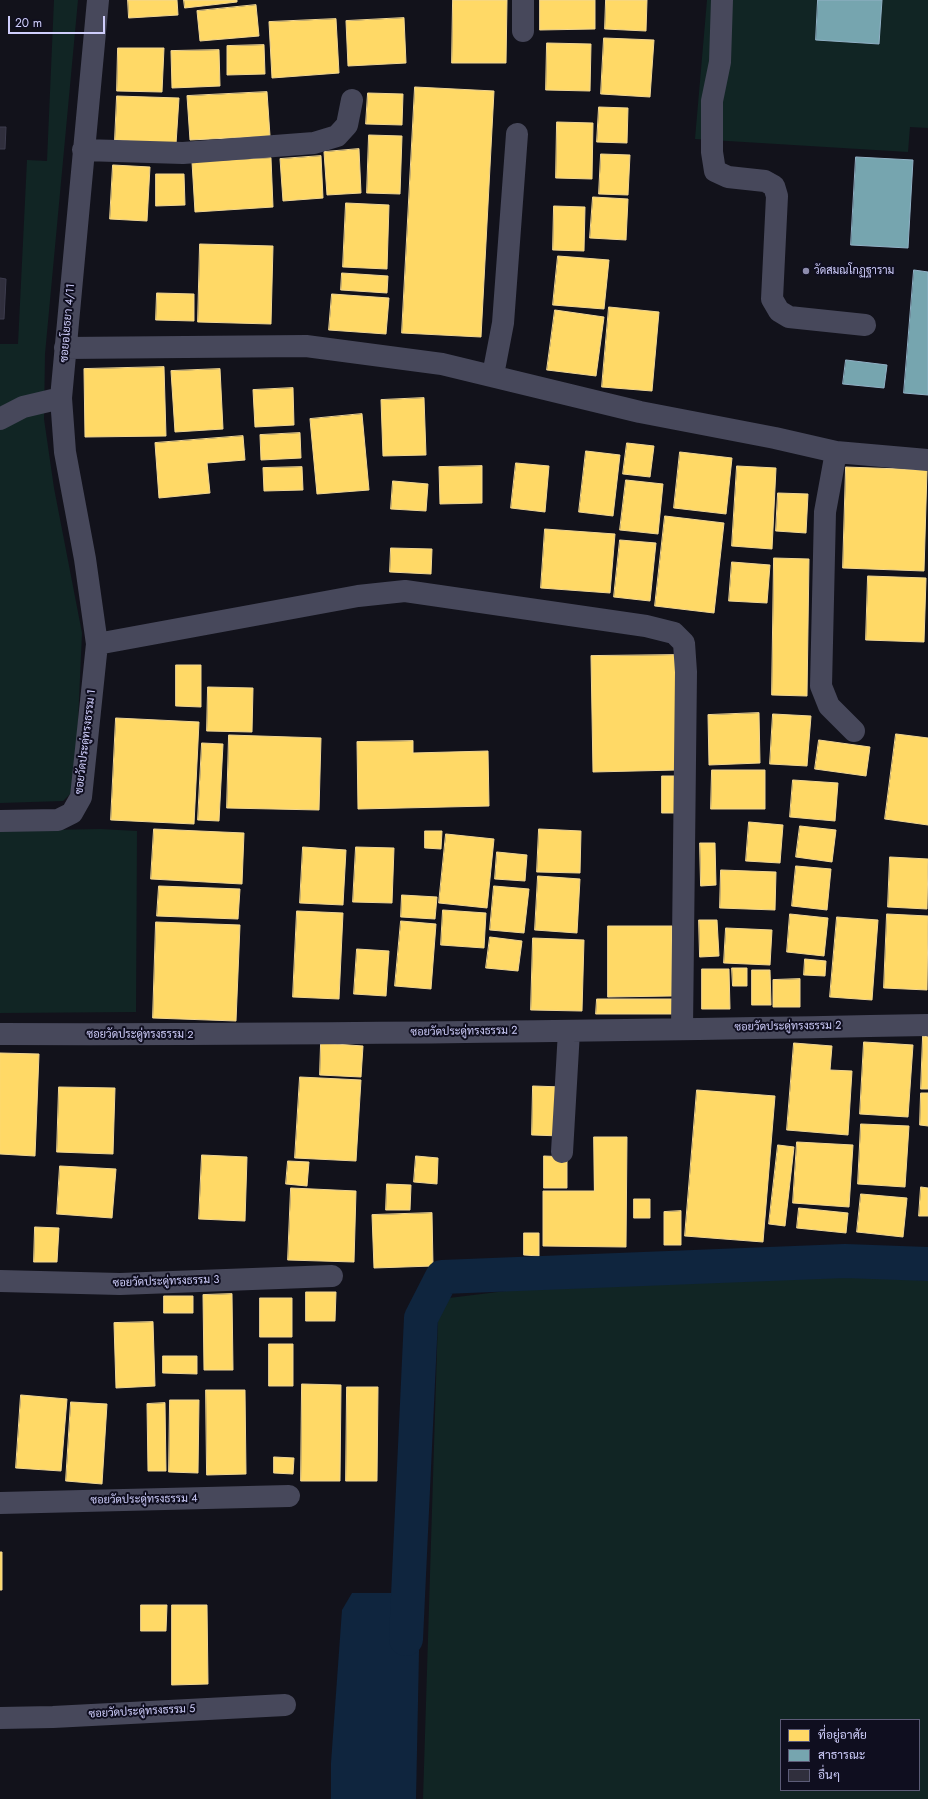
<!DOCTYPE html>
<html>
<head>
<meta charset="utf-8">
<style>
  body { margin:0 }
  #map { position:relative; width:928px; height:1799px; overflow:hidden; background:#12121b; font-family:Jost,Sarabun,sans-serif }
  canvas { display:block }
  .legend { position:absolute; left:780px; top:1719px; width:140px; height:72px; box-sizing:border-box; background:#0f0e1f; border:1px solid #5c5b77; margin:0; padding:5px 7px; list-style:none; font-size:12px; color:#cfcefc }
  .legend li { display:flex; align-items:center; gap:8px; height:20px }
  .legend b { width:20px; border:1px solid #5c5b77 }
  .scale { position:absolute; left:8px; top:16px; width:97px; height:18px; box-sizing:border-box; border:2px solid #cfcefc; border-top:0; padding-left:5px; font-size:12px; line-height:14px; white-space:nowrap; color:#cfcefc; -webkit-text-stroke:3px #0f0e1f; paint-order:stroke }
</style>
</head>
<body>
<div id="map">
<canvas width="928" height="1799"></canvas>
<ul class="legend">
<li><b style="height:11px;background:#ffd966"></b>ที่อยู่อาศัย</li>
<li><b style="height:11px;background:#76a5af"></b>สาธารณะ</li>
<li><b style="height:11px;background:#302f3d"></b>อื่นๆ</li>
</ul>
<div class="scale">20 m</div>
</div>
<script>
const g = document.querySelector('canvas').getContext('2d');
g.lineJoin = 'round';
function paint(path, color) { g.fillStyle = color; g.fill(path, 'evenodd'); }
function trace(path, color, width, dash) { g.strokeStyle = color; g.lineWidth = width; g.lineCap = dash ? 'butt' : 'round'; g.setLineDash(dash || []); g.stroke(path); }
function label(font, color, halo, rows, align = 'center') {
  g.font = font + ' Jost,Sarabun,sans-serif'; g.lineWidth = 4; g.setLineDash([]); g.textBaseline = 'middle'; g.strokeStyle = halo; g.fillStyle = color; for (const [text, x, y, turn = 0] of rows) {
    g.save(); g.translate(x, y); g.rotate((+turn || 0) * Math.PI / 180); g.textAlign = isNaN(turn) ? turn : align; if (halo) g.strokeText(text, 0, 0); g.fillText(text, 0, 0); g.restore();
  }
}
const green = new Path2D(`
  M 54,0 L 78,0 L 45,354 L 44,419 L 54,488 L 82,633 L 75,789 L 63,801 L 0,803 L 0,344 L 18,344 L 27,160 L 47,161 Z
  M 707,0 L 928,0 L 928,128 L 910,127 L 908,152 L 695,139 Z
  M 100,829 L 137,831 L 136,1012 L 0,1013 L 0,831 Z
  M 842,1274 L 928,1281 L 928,1799 L 423,1799 L 438,1317 L 449,1298 L 587,1281 ZM 781,1720 L 919,1720 L 919,1790 L 781,1790 Z`);
const water = new Path2D(`
  M 352,1593 L 411,1593 L 420,1602 L 416,1799 L 331,1799 L 331,1763 L 342,1610 Z`);
const homes = new Path2D(`
  M 128,0 L 177,0 L 178,15 L 129,18 Z
  M 184,0 L 237,0 L 237,2 L 185,8 Z
  M 453,0 L 507,0 L 506,63 L 452,63 Z
  M 540,0 L 595,0 L 595,29 L 540,30 Z
  M 606,0 L 647,0 L 646,31 L 605,29 Z
  M 256,5 L 259,36 L 200,41 L 197,11 Z
  M 404,18 L 406,63 L 348,66 L 346,21 Z
  M 336,19 L 339,73 L 272,78 L 269,22 Z
  M 604,38 L 654,40 L 650,97 L 601,94 Z
  M 547,43 L 591,44 L 590,91 L 546,90 Z
  M 264,45 L 265,74 L 227,75 L 227,46 Z
  M 118,48 L 164,48 L 162,92 L 117,91 Z
  M 219,50 L 220,86 L 172,88 L 171,51 Z
  M 415,87 L 494,91 L 481,337 L 402,333 Z
  M 267,92 L 270,136 L 190,140 L 187,96 Z
  M 368,93 L 403,94 L 402,125 L 366,124 Z
  M 117,96 L 179,98 L 176,144 L 115,140 Z
  M 599,107 L 628,108 L 627,143 L 597,142 Z
  M 557,122 L 593,123 L 592,179 L 556,178 Z
  M 369,135 L 402,136 L 400,194 L 367,193 Z
  M 359,149 L 361,193 L 327,195 L 324,152 Z
  M 601,154 L 630,155 L 628,195 L 599,194 Z
  M 321,156 L 323,198 L 283,201 L 280,159 Z
  M 271,158 L 273,207 L 195,212 L 192,162 Z
  M 113,165 L 150,167 L 147,221 L 110,219 Z
  M 156,174 L 184,174 L 185,205 L 156,206 Z
  M 593,197 L 628,199 L 626,240 L 590,238 Z
  M 346,203 L 389,205 L 387,269 L 343,267 Z
  M 554,206 L 585,207 L 584,251 L 553,250 Z
  M 200,244 L 273,246 L 271,324 L 198,322 Z
  M 558,256 L 609,260 L 604,309 L 553,305 Z
  M 342,273 L 388,276 L 387,293 L 341,290 Z
  M 157,293 L 194,294 L 194,321 L 156,320 Z
  M 332,294 L 389,298 L 386,334 L 329,330 Z
  M 609,307 L 659,312 L 652,391 L 602,387 Z
  M 555,310 L 604,317 L 596,376 L 547,370 Z
  M 164,367 L 166,436 L 85,437 L 84,369 Z
  M 220,369 L 223,429 L 175,432 L 171,371 Z
  M 293,388 L 294,425 L 255,427 L 253,390 Z
  M 424,398 L 426,455 L 383,456 L 381,400 Z
  M 362,414 L 369,490 L 317,494 L 310,419 Z
  M 300,433 L 301,458 L 261,460 L 260,435 Z
  M 243,436 L 245,460 L 207,463 L 210,493 L 159,498 L 155,443 Z
  M 627,443 L 654,446 L 650,477 L 623,474 Z
  M 586,451 L 620,455 L 613,516 L 579,512 Z
  M 680,452 L 732,458 L 726,514 L 674,508 Z
  M 516,463 L 549,466 L 545,512 L 511,508 Z
  M 482,466 L 482,503 L 440,504 L 439,467 Z
  M 737,466 L 776,468 L 772,549 L 732,546 Z
  M 302,467 L 303,490 L 264,491 L 263,468 Z
  M 846,467 L 927,470 L 924,571 L 843,568 Z
  M 626,480 L 663,484 L 658,534 L 620,530 Z
  M 393,481 L 428,484 L 426,511 L 391,509 Z
  M 778,493 L 808,494 L 806,533 L 776,531 Z
  M 665,516 L 724,523 L 714,613 L 655,606 Z
  M 545,529 L 615,534 L 610,593 L 541,588 Z
  M 620,540 L 656,543 L 650,601 L 614,597 Z
  M 391,548 L 432,549 L 431,574 L 390,572 Z
  M 774,558 L 809,559 L 807,696 L 772,695 Z
  M 732,562 L 770,565 L 767,603 L 729,601 Z
  M 868,576 L 926,578 L 924,642 L 866,640 Z
  M 675,655 L 677,770 L 593,772 L 591,656 Z
  M 176,665 L 201,665 L 201,707 L 176,706 Z
  M 208,687 L 253,688 L 252,732 L 207,731 Z
  M 759,713 L 760,763 L 709,765 L 708,715 Z
  M 773,714 L 811,716 L 807,766 L 770,764 Z
  M 116,718 L 199,722 L 194,824 L 111,820 Z
  M 896,734 L 928,738 L 928,825 L 885,819 Z
  M 229,735 L 321,738 L 319,810 L 227,808 Z
  M 819,740 L 870,747 L 866,776 L 815,769 Z
  M 413,741 L 413,753 L 488,751 L 489,806 L 358,809 L 357,742 Z
  M 202,743 L 223,744 L 219,821 L 198,820 Z
  M 712,770 L 765,770 L 765,809 L 711,809 Z
  M 662,776 L 677,776 L 678,813 L 662,813 Z
  M 793,780 L 838,783 L 835,821 L 790,817 Z
  M 749,822 L 783,825 L 780,863 L 746,861 Z
  M 800,826 L 836,830 L 832,862 L 796,857 Z
  M 154,829 L 244,833 L 242,884 L 151,879 Z
  M 539,829 L 581,831 L 580,873 L 537,872 Z
  M 425,831 L 442,831 L 441,849 L 425,848 Z
  M 446,834 L 494,839 L 487,908 L 439,903 Z
  M 700,843 L 715,843 L 716,885 L 701,886 Z
  M 303,847 L 346,850 L 343,905 L 300,903 Z
  M 356,847 L 394,848 L 392,903 L 353,902 Z
  M 497,852 L 527,855 L 525,881 L 495,879 Z
  M 890,857 L 928,859 L 927,909 L 888,907 Z
  M 796,866 L 831,869 L 827,910 L 792,906 Z
  M 721,870 L 776,872 L 775,910 L 720,908 Z
  M 538,876 L 580,879 L 577,933 L 535,930 Z
  M 159,886 L 240,889 L 238,919 L 157,916 Z
  M 494,886 L 529,889 L 524,933 L 490,930 Z
  M 402,895 L 437,897 L 435,919 L 401,917 Z
  M 443,910 L 486,913 L 484,948 L 441,945 Z
  M 297,911 L 343,913 L 339,999 L 293,997 Z
  M 790,914 L 828,918 L 824,956 L 787,952 Z
  M 887,914 L 928,916 L 927,990 L 884,988 Z
  M 837,917 L 878,920 L 872,1000 L 830,997 Z
  M 699,920 L 717,920 L 719,956 L 700,957 Z
  M 401,921 L 436,924 L 431,989 L 395,986 Z
  M 156,922 L 240,925 L 236,1021 L 153,1018 Z
  M 608,926 L 672,926 L 672,996 L 608,997 Z
  M 726,928 L 772,930 L 770,965 L 724,963 Z
  M 490,937 L 522,941 L 518,971 L 486,968 Z
  M 533,938 L 584,940 L 582,1011 L 531,1010 Z
  M 357,949 L 389,951 L 386,996 L 354,994 Z
  M 805,959 L 826,961 L 825,976 L 804,975 Z
  M 732,968 L 747,968 L 747,986 L 733,986 Z
  M 702,969 L 729,969 L 730,1009 L 702,1009 Z
  M 752,970 L 770,970 L 771,1005 L 752,1005 Z
  M 800,979 L 800,1007 L 773,1007 L 773,980 Z
  M 597,999 L 672,999 L 672,1014 L 596,1014 Z
  M 923,1036 L 928,1037 L 928,1089 L 921,1089 Z
  M 864,1042 L 913,1045 L 908,1117 L 860,1114 Z
  M 321,1043 L 363,1046 L 361,1077 L 320,1075 Z
  M 794,1043 L 832,1046 L 830,1070 L 852,1071 L 848,1135 L 787,1130 Z
  M 0,1053 L 39,1054 L 35,1156 L 0,1154 Z
  M 300,1077 L 361,1080 L 356,1161 L 295,1158 Z
  M 533,1086 L 563,1087 L 562,1136 L 532,1135 Z
  M 59,1087 L 115,1088 L 113,1154 L 57,1152 Z
  M 697,1090 L 775,1096 L 763,1242 L 685,1236 Z
  M 921,1093 L 928,1093 L 928,1126 L 920,1125 Z
  M 861,1124 L 909,1126 L 905,1187 L 858,1184 Z
  M 594,1137 L 627,1137 L 626,1247 L 543,1246 L 543,1191 L 594,1191 Z
  M 797,1142 L 853,1145 L 849,1207 L 793,1203 Z
  M 778,1145 L 794,1147 L 785,1226 L 769,1224 Z
  M 202,1155 L 247,1157 L 245,1221 L 199,1219 Z
  M 416,1156 L 438,1158 L 437,1184 L 414,1182 Z
  M 544,1156 L 567,1157 L 567,1188 L 544,1188 Z
  M 288,1161 L 309,1162 L 307,1186 L 286,1184 Z
  M 60,1166 L 116,1169 L 112,1218 L 57,1214 Z
  M 387,1184 L 411,1185 L 410,1210 L 386,1210 Z
  M 921,1187 L 928,1188 L 928,1216 L 919,1216 Z
  M 291,1188 L 356,1191 L 354,1262 L 288,1260 Z
  M 861,1194 L 907,1198 L 903,1237 L 857,1232 Z
  M 634,1199 L 650,1199 L 650,1218 L 634,1218 Z
  M 799,1208 L 848,1213 L 846,1233 L 797,1228 Z
  M 681,1211 L 681,1245 L 664,1245 L 664,1212 Z
  M 432,1213 L 433,1266 L 374,1268 L 372,1215 Z
  M 35,1227 L 59,1228 L 57,1262 L 34,1262 Z
  M 524,1233 L 539,1233 L 539,1256 L 524,1255 Z
  M 306,1292 L 336,1292 L 335,1321 L 306,1321 Z
  M 232,1294 L 233,1370 L 204,1370 L 203,1295 Z
  M 164,1296 L 193,1296 L 193,1313 L 164,1313 Z
  M 260,1298 L 292,1298 L 292,1337 L 260,1337 Z
  M 153,1322 L 155,1386 L 116,1388 L 114,1323 Z
  M 269,1344 L 293,1344 L 293,1386 L 269,1386 Z
  M 163,1356 L 197,1356 L 197,1374 L 163,1373 Z
  M 302,1384 L 341,1385 L 340,1481 L 301,1481 Z
  M 347,1387 L 378,1387 L 377,1481 L 346,1481 Z
  M 206,1390 L 245,1390 L 246,1474 L 207,1475 Z
  M 21,1395 L 67,1399 L 61,1471 L 16,1468 Z
  M 170,1400 L 199,1400 L 198,1473 L 169,1472 Z
  M 71,1402 L 107,1404 L 102,1484 L 66,1481 Z
  M 165,1403 L 166,1471 L 148,1471 L 147,1404 Z
  M 274,1457 L 294,1458 L 293,1474 L 274,1473 Z
  M 0,1552 L 2,1552 L 2,1590 L 0,1590 Z
  M 141,1605 L 167,1605 L 166,1631 L 141,1631 Z
  M 172,1605 L 207,1605 L 208,1684 L 172,1685 Z`);
const public = new Path2D(`
  M 818,0 L 882,0 L 879,44 L 816,40 Z
  M 856,157 L 913,160 L 908,248 L 851,245 Z
  M 914,270 L 928,272 L 928,395 L 904,393 Z
  M 846,360 L 887,365 L 884,388 L 843,384 Z`);
const canal = new Path2D(`
  M 406,1639 L 421,1318 L 442,1277 L 845,1261 L 928,1264`);
const building = new Path2D(`
  M 0,127 L 6,127 L 5,149 L 0,149 Z
  M 0,278 L 6,279 L 4,319 L 0,319 Z`);
const minor = new Path2D(`
  M 523,0 L 523,31
  M 722,0 L 720,62 L 712,101 L 712,152 L 715,171 L 728,177 L 765,181 L 774,186 L 777,196 L 772,299 L 779,311 L 789,317 L 865,325
  M 83,150 L 183,153 L 314,143 L 337,136 L 347,125 L 352,100
  M 65,348 L 306,346 L 442,364 L 640,412 L 775,438 L 836,452 L 928,460
  M 493,375 L 503,323 L 517,134
  M 0,419 L 23,407 L 61,398
  M 836,452 L 825,512 L 821,686 L 829,706 L 854,731
  M 97,644 L 358,596 L 405,591 L 646,626 L 674,633 L 684,643 L 686,672 L 682,1029
  M 0,821 L 58,820 L 72,813 L 81,797 L 97,644 L 85,559 L 65,452 L 61,398 L 98,0
  M 0,1034 C 309,1035 619,1031 928,1025
  M 562,1152 L 569,1031
  M 0,1281 L 120,1284 L 332,1276
  M 0,1503 L 289,1496
  M 0,1718 L 53,1717 L 285,1705`);
const markers = [
  [806,271,4,"#8d8cad"]
];
const poiNames = [
  ["วัดสมณโกฏฐาราม",814,271]
];
const streetNames = [
  ["ซอยอโยธยา 4/11",68,323,-85],
  ["ซอยวัดประดู่ทรงธรรม 1",86,742,-83],
  ["ซอยวัดประดู่ทรงธรรม 2",788,1027,-1],
  ["ซอยวัดประดู่ทรงธรรม 2",464,1032,-1],
  ["ซอยวัดประดู่ทรงธรรม 2",140,1035],
  ["ซอยวัดประดู่ทรงธรรม 3",166,1282,-2],
  ["ซอยวัดประดู่ทรงธรรม 4",144,1500,-1],
  ["ซอยวัดประดู่ทรงธรรม 5",142,1712,-3]
];
paint(green, '#112524');
paint(water, '#0f253e');
paint(homes, '#ffd966');
trace(homes, '#f1d693', 1);
paint(public, '#76a5af');
trace(public, '#91b1c6', 1);
trace(canal, '#0f253e', 34);
paint(building, '#302f3d');
trace(building, '#3d3c4e', 1);
trace(minor, '#47485b', 22);
for (const [x, y, r, color] of markers) { const dot = new Path2D(); dot.arc(x, y, r, 0, 2 * Math.PI); g.fillStyle = color; g.fill(dot); trace(dot, '#0f0e1f', 1.5); }
label('11px', '#cfcefc', '#0f0e1f', poiNames, 'left');
label('11px', '#cfcefc', '#0f0e1f', streetNames);
</script>
</body>
</html>
